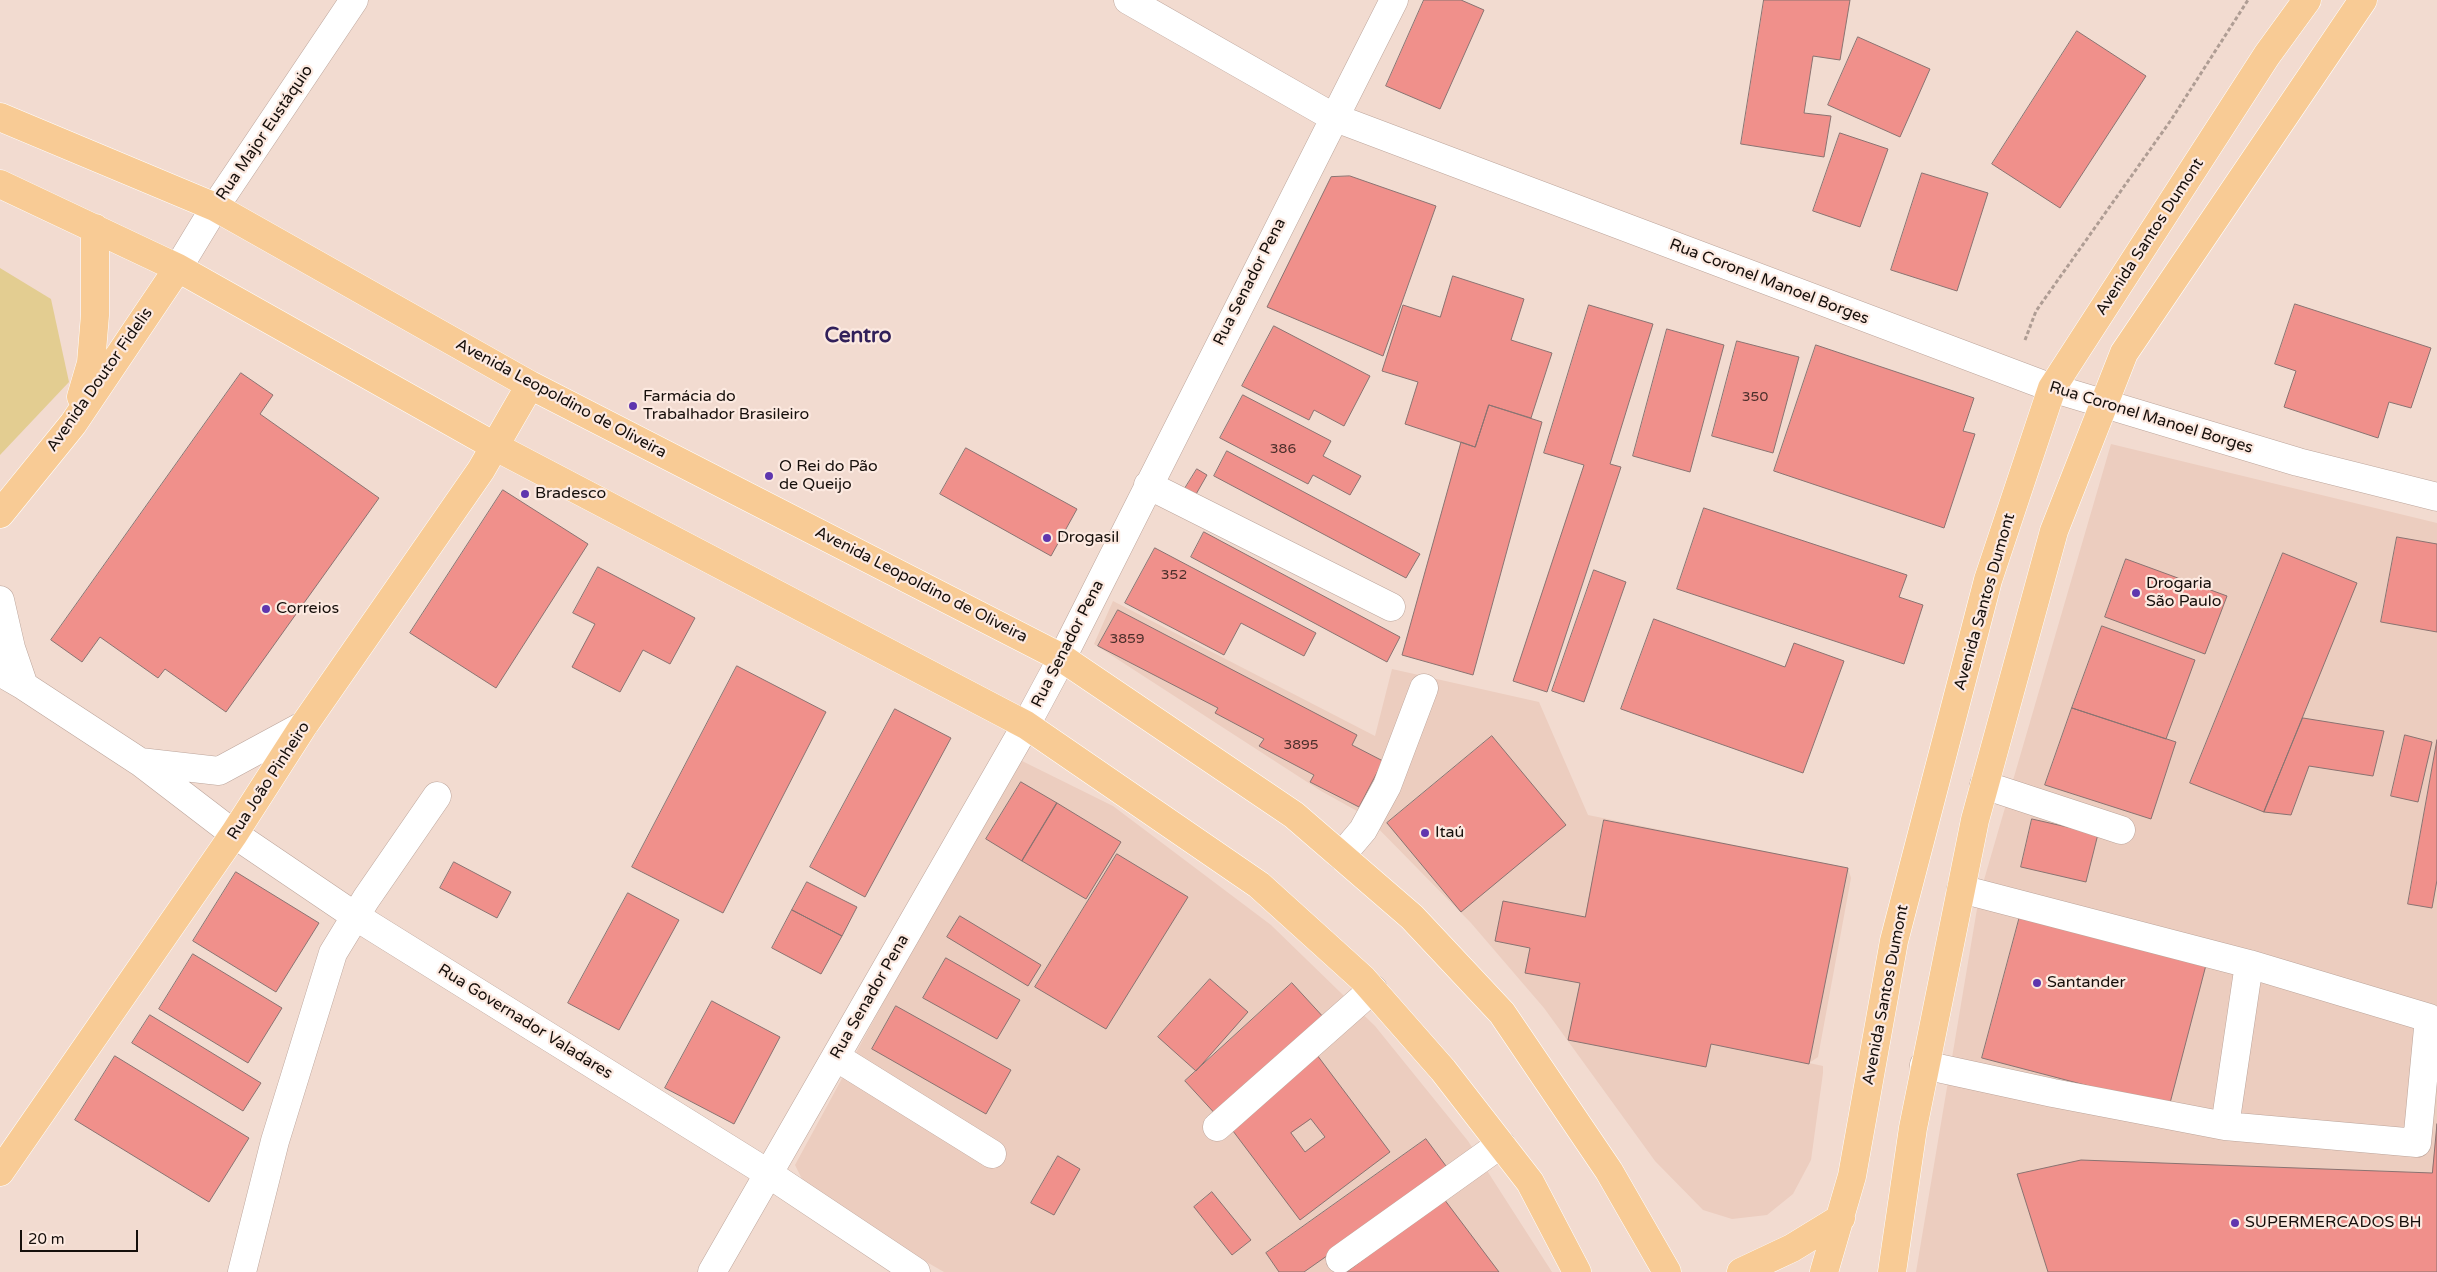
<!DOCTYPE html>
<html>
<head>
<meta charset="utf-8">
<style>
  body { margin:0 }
  #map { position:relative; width:2437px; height:1272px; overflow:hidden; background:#f2dbd0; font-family:"Varela Round",sans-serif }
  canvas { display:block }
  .scale { position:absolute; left:20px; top:1230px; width:118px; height:22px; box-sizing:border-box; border:2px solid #160f0b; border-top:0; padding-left:6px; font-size:15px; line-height:18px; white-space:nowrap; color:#160f0b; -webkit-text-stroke:4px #fce9e0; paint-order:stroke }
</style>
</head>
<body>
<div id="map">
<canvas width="2437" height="1272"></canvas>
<div class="scale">20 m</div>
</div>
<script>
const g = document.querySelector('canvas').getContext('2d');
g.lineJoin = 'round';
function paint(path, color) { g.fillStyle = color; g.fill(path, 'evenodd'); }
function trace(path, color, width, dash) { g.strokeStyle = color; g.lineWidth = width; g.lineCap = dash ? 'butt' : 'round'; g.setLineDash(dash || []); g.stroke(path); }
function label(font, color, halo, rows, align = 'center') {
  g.font = font + ' "Varela Round",sans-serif'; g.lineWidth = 4.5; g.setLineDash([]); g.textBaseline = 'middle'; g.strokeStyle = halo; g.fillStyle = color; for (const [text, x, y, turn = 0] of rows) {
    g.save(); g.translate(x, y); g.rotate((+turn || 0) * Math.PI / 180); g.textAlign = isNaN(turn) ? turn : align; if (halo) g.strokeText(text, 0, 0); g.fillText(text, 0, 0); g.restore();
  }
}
const built = new Path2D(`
  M 2111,444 L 2437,523 L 2437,1272 L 1916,1272 L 1979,897 Z
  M 1113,601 L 1375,736 L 1392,669 L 1539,702 L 1588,815 L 1848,868 L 1851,878 L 1818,1057 L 1809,1063 L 1823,1066 L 1823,1073 L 1811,1160 L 1793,1194 L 1767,1215 L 1732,1219 L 1703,1210 L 1655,1161 L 1544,1008 L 1471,923 L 1366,816 L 1321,791 L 1094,644 Z
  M 1016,758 L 1113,806 L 1271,925 L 1375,1026 L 1468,1141 L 1552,1272 L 944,1272 L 810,1195 L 795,1165 Z`);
const green = new Path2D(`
  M 0,268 L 51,299 L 69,382 L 0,455 Z`);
const building = new Path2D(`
  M 1424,0 L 1461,0 L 1484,10 L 1440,109 L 1386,86 Z
  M 1764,0 L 1850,0 L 1840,60 L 1813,56 L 1804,113 L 1831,116 L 1824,157 L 1741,144 Z
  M 2077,31 L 2146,76 L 2060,208 L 1992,164 Z
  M 1858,37 L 1930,69 L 1900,137 L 1828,105 Z
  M 1840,133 L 1888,149 L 1860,227 L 1813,211 Z
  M 1922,173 L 1988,193 L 1957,291 L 1891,270 Z
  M 1350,176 L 1436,206 L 1383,356 L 1267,307 L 1331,177 Z
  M 1453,276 L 1524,299 L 1511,340 L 1552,353 L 1531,418 L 1489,405 L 1475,447 L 1405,424 L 1418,382 L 1382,371 L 1403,305 L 1440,317 Z
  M 2295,304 L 2431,348 L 2411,408 L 2389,402 L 2378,438 L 2284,407 L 2296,371 L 2275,364 Z
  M 1589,305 L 1653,324 L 1610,464 L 1621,467 L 1547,692 L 1513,681 L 1584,465 L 1544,453 Z
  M 1274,326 L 1370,376 L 1344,426 L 1314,410 L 1309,420 L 1242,386 Z
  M 1667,329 L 1724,345 L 1690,472 L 1633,456 Z
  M 1737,341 L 1799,357 L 1773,453 L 1712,436 Z
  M 1816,345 L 1974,398 L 1963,431 L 1975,434 L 1944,528 L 1774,471 Z
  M 241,373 L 273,395 L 260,414 L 379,498 L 226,712 L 165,669 L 158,678 L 100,637 L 82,662 L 51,640 Z
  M 1243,395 L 1331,441 L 1323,456 L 1361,476 L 1350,495 L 1313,475 L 1308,484 L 1220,438 Z
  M 1489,405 L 1542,422 L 1473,675 L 1402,655 L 1461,442 L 1475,447 Z
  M 966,448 L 1077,509 L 1051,556 L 940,494 Z
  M 1227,451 L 1420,554 L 1406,578 L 1214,476 Z
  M 1197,469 L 1207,475 L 1195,496 L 1184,490 Z
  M 503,490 L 588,544 L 496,688 L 410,633 Z
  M 1704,508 L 1907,575 L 1899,597 L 1923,605 L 1904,664 L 1677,589 Z
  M 1204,532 L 1400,637 L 1387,662 L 1191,557 Z
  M 2397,537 L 2437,544 L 2437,632 L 2381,622 Z
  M 1155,548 L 1316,633 L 1304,656 L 1241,623 L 1224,655 L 1125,603 Z
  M 2283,553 L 2357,583 L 2264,812 L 2190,783 Z
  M 2126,559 L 2227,596 L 2205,654 L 2105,617 Z
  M 598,567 L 695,618 L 670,664 L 643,650 L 620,692 L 572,667 L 595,624 L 573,613 Z
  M 1594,570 L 1626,582 L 1584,702 L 1552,691 Z
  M 1118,610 L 1357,735 L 1352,745 L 1383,761 L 1359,807 L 1310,782 L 1314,775 L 1259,746 L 1264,739 L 1215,713 L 1218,708 L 1098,646 Z
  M 1654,619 L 1785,667 L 1794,643 L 1844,661 L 1803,773 L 1621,709 Z
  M 2102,626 L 2195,660 L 2166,739 L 2072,708 Z
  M 737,666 L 826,712 L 723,913 L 632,867 Z
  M 2072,708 L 2176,742 L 2151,819 L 2045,785 Z
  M 895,709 L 951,738 L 865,897 L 810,867 Z
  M 2303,718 L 2384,731 L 2373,776 L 2309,766 L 2291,815 L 2264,812 Z
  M 2405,735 L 2432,742 L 2418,802 L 2391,796 Z
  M 1492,736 L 1566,825 L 1461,912 L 1387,823 Z
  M 2437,740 L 2437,880 L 2432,908 L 2408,904 Z
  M 1021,782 L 1057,803 L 1022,861 L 986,839 Z
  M 1057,803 L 1121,842 L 1086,899 L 1022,861 Z
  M 2032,819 L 2098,834 L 2086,882 L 2021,867 Z
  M 1604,820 L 1848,868 L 1809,1064 L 1711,1044 L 1706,1067 L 1568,1040 L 1580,983 L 1525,973 L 1530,948 L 1495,941 L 1503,901 L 1585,917 Z
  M 1117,854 L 1188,897 L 1106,1029 L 1035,987 Z
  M 454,862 L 511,892 L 497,918 L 440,888 Z
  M 236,872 L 319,923 L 276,992 L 193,941 Z
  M 807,882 L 857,907 L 842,936 L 792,910 Z
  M 628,893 L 679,920 L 619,1030 L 568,1003 Z
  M 792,910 L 842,936 L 821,974 L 772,948 Z
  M 960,916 L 1041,965 L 1028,986 L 947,937 Z
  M 2020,916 L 2206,965 L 2169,1107 L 1982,1058 Z
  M 193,954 L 282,1008 L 248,1063 L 159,1009 Z
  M 946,958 L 1020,1000 L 997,1039 L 923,998 Z
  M 1210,979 L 1248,1012 L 1196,1071 L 1158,1037 Z
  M 1292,983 L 1326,1020 L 1219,1118 L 1185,1081 Z
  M 712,1001 L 780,1037 L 734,1124 L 665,1088 Z
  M 896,1006 L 1011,1070 L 986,1114 L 872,1049 Z
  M 150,1015 L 261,1083 L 243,1111 L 132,1043 Z
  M 1317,1055 L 1390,1152 L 1300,1220 L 1227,1123 ZM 1311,1119 L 1325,1137 L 1305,1152 L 1291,1133 Z
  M 115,1056 L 249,1138 L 209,1202 L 75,1120 Z
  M 2437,1124 L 2437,1272 L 2048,1272 L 2017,1174 L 2081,1160 L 2432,1173 Z
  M 1426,1139 L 1449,1170 L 1304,1272 L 1279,1272 L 1266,1253 Z
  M 1058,1156 L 1080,1169 L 1054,1215 L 1031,1203 Z
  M 1212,1192 L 1251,1240 L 1232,1255 L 1194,1207 Z
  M 1444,1199 L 1499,1272 L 1347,1272 Z`);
const path = new Path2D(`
  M 2025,340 L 2036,311 L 2171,120 L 2248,0`);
const minor = new Path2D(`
  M 1128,0 L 1333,117 L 2052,388 L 2298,462 L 2437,497
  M 178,268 L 215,207 L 354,0
  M 1148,485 L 1391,607
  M 0,600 L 11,648 L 24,686
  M 0,672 L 24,686 L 140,762 L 234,834 L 355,916 L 769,1174 L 916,1272
  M 140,762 L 219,771 L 304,725
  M 1984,785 L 2121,830
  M 1341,856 L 1363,830 L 1387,786 L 1424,688
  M 836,1057 L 992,1154
  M 1924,1065 L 2053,1093 L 2225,1126 L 2249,964 L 1961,889
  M 2225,1126 L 2417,1143 L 2429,1018 L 2249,964
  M 1217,1127 L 1373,989
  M 1340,1259 L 1501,1144
  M 242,1272 L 275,1141 L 333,953 L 366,899 L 437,796
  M 712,1272 L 1026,725 L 1062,658 L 1394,0`);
const major = new Path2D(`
  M 0,117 L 215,207 L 530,385 L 1062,658 L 1294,815 L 1412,917 L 1502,1013 L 1609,1171 L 1667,1272
  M 0,184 L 178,268 L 496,447 L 1026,725 L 1259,885 L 1363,979 L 1443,1070 L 1530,1182 L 1577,1272
  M 81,397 L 91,363 L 95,315 L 95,228
  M 0,514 L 73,424 L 178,268
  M 0,1172 L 234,834 L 304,725 L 481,470 L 530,385
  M 1741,1272 L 1792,1248 L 1841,1218
  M 1824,1272 L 1852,1176 L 1894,941 L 1988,580 L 2052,388 L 2267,55 L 2307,0
  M 1892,1272 L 1913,1128 L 1975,820 L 2054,531 L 2124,353 L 2363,0`);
const markers = [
  [633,406,5,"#5f36ae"],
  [769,476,5,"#5f36ae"],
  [525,494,5,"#5f36ae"],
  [1047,538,5,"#5f36ae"],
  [2136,593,5,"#5f36ae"],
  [266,609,5,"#5f36ae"],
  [1425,833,5,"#5f36ae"],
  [2037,983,5,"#5f36ae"],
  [2235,1223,5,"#5f36ae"]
];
const numberNames = [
  ["350",1755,397],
  ["386",1283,449],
  ["352",1174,575],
  ["3859",1127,639],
  ["3895",1301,745]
];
const streetNames = [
  ["Rua Major Eustáquio",265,133,-56],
  ["Avenida Santos Dumont",2150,237,-57],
  ["Rua Senador Pena",1250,282,-63],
  ["Rua Coronel Manoel Borges",1769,282,21],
  ["Avenida Doutor Fidelis",100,380,-55],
  ["Avenida Leopoldino de Oliveira",561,399,28],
  ["Rua Coronel Manoel Borges",2151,418,17],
  ["Avenida Leopoldino de Oliveira",921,585,27],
  ["Avenida Santos Dumont",1985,602,-74],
  ["Rua Senador Pena",1068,644,-63],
  ["Rua João Pinheiro",269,781,-57],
  ["Avenida Santos Dumont",1886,995,-79],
  ["Rua Senador Pena",870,997,-60],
  ["Rua Governador Valadares",525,1022,32]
];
const poiNames = [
  ["Farmácia do",643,397],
  ["Trabalhador Brasileiro",643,415],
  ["O Rei do Pão",779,467],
  ["de Queijo",779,485],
  ["Bradesco",535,494],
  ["Drogasil",1057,538],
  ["Drogaria",2146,584],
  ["São Paulo",2146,602],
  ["Correios",276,609],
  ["Itaú",1435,833],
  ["Santander",2047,983],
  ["SUPERMERCADOS BH",2245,1223]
];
const districtNames = [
  ["Centro",858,336]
];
paint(built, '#eccdbf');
paint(green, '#e3cd91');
paint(building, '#f0908b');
trace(building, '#8a7371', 1);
trace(minor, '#bca59b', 29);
trace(major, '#fff', 29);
trace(path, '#af9d94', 3, [4, 2.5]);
trace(minor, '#fff', 28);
trace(major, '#f8cb95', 28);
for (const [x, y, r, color] of markers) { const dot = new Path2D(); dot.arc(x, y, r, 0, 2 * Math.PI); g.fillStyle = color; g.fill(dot); trace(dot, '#fce9e0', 2); }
label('14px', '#4c2f2b', null, numberNames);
label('16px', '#160f0b', '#fce9e0', streetNames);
label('16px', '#160f0b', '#fce9e0', poiNames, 'left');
label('bold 21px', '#31205a', '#fce9e0', districtNames);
</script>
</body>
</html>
